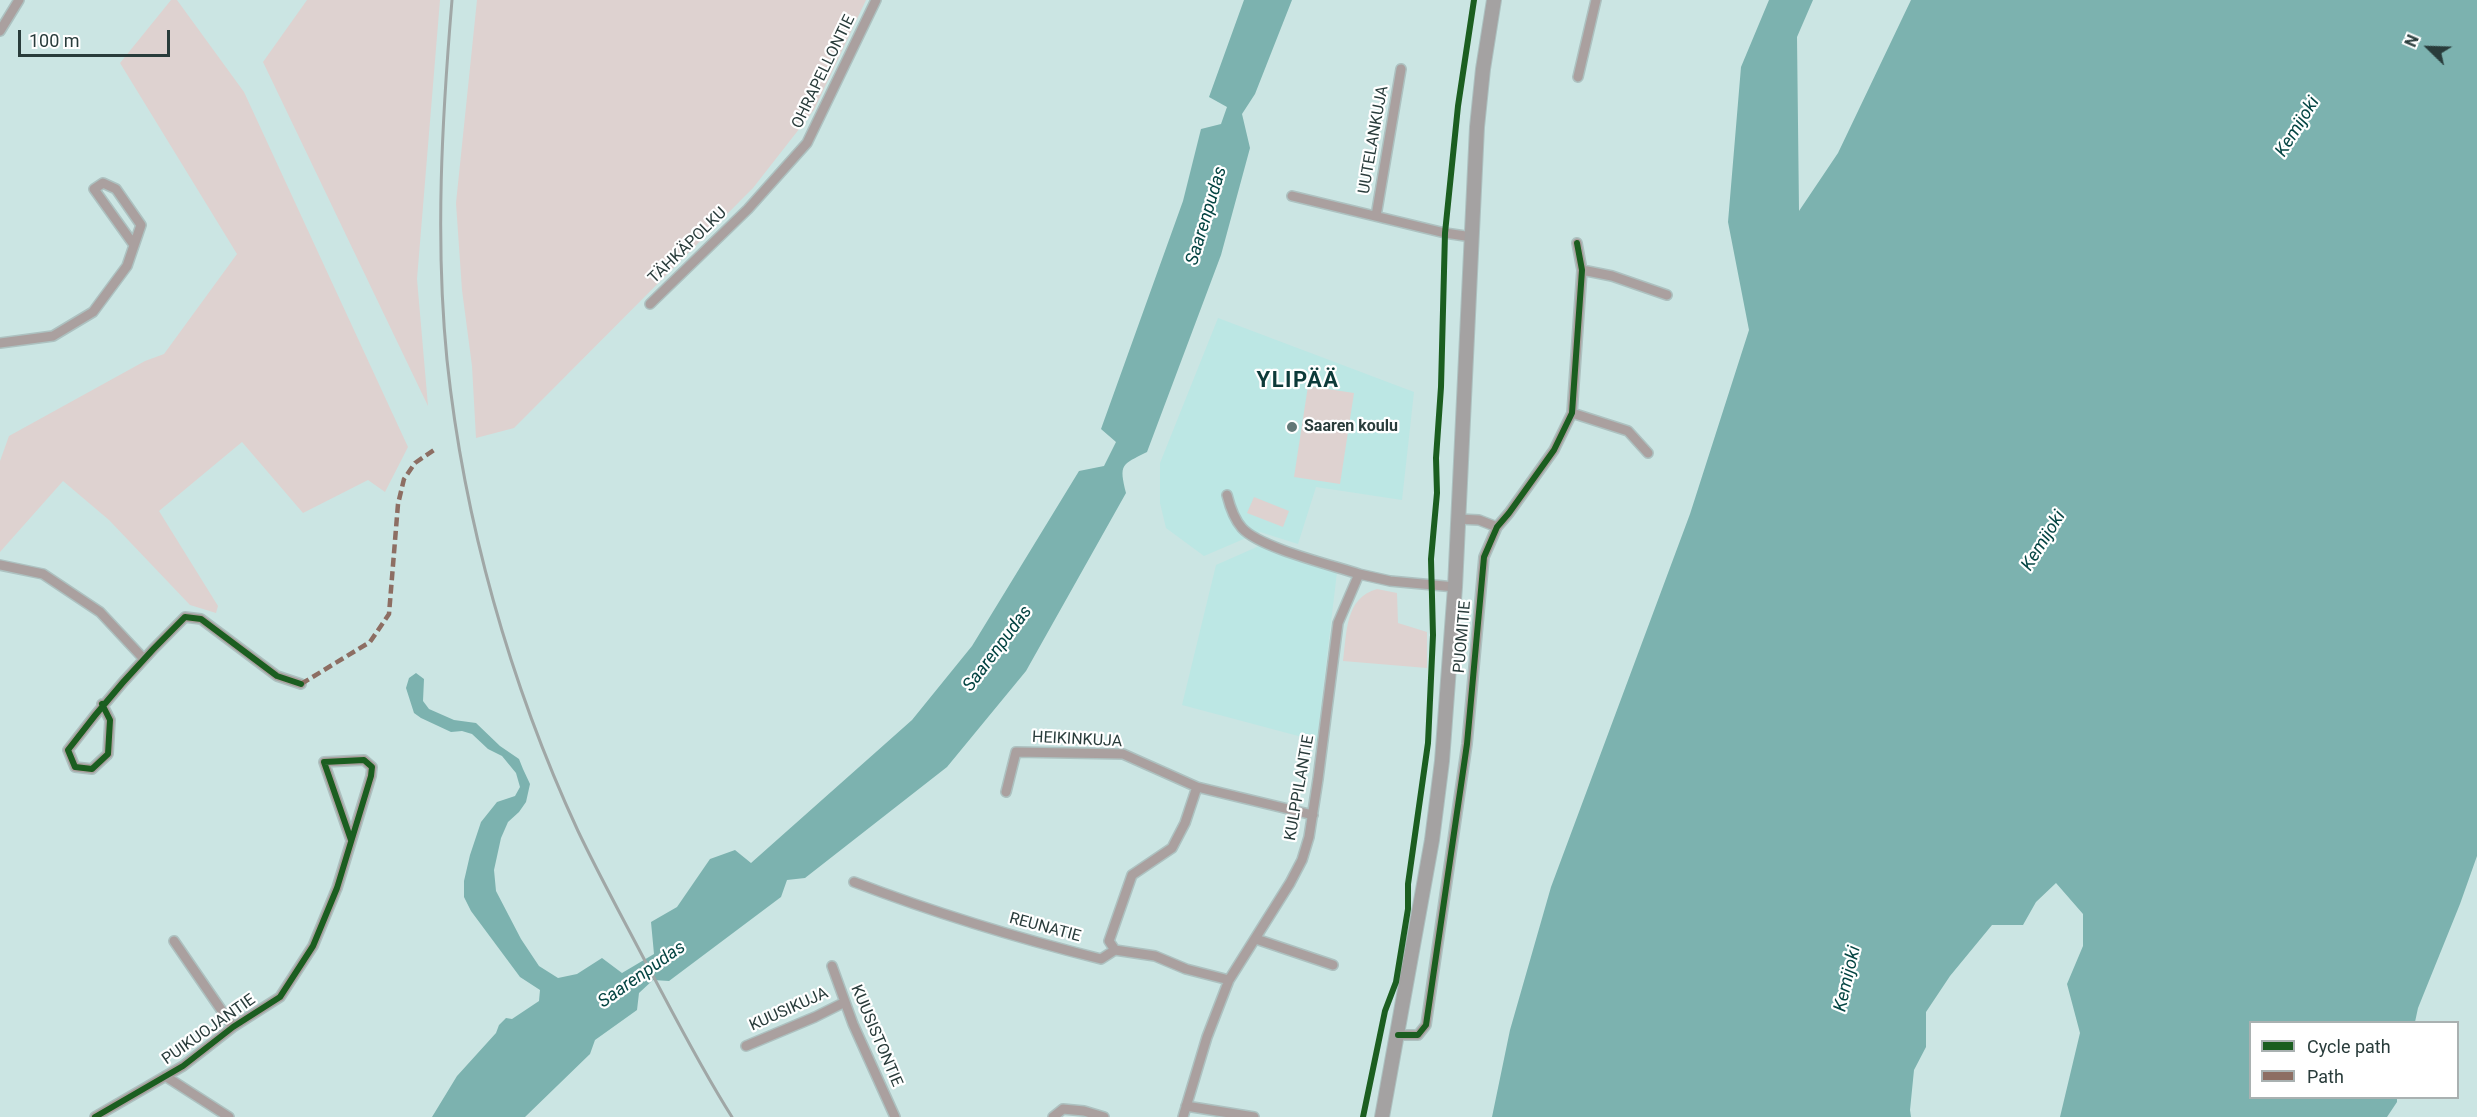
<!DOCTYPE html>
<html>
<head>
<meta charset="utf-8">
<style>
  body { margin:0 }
  #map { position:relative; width:2477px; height:1117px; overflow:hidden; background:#cbe5e3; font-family:Roboto,sans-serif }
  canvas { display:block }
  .legend { position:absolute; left:2249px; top:1021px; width:210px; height:78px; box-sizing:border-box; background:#fff; border:2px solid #a9b1b1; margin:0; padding:8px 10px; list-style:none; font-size:18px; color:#293c3b }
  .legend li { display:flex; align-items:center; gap:12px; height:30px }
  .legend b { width:30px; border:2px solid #a9b1b1 }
  .north { position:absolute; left:2399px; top:18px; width:60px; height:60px; -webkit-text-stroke:4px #fff; paint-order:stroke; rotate:293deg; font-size:16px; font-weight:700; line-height:24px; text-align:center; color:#293c3b }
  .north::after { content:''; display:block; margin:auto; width:21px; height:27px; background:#293c3b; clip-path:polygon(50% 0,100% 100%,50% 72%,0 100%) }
  .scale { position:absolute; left:18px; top:30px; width:152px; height:27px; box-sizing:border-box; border:3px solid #293c3b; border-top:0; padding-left:8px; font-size:18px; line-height:21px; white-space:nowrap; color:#293c3b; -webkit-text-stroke:4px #fff; paint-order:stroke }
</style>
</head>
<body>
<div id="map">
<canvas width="2477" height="1117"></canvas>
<ul class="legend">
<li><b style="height:8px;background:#1b5e20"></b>Cycle path</li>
<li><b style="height:8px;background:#8d6e63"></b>Path</li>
</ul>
<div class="north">N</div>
<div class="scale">100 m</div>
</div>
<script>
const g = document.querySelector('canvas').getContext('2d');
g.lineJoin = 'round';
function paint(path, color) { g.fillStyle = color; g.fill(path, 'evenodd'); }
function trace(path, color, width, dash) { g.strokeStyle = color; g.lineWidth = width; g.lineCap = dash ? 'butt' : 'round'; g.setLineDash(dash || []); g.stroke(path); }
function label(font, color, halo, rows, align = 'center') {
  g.font = font + ' Roboto,sans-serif'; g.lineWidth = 4.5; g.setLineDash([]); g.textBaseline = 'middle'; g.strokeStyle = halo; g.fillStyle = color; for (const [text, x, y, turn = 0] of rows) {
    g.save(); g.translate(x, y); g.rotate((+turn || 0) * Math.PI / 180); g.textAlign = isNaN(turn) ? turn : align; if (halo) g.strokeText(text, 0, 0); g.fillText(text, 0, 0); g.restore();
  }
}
const built = new Path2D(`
  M 1218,318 L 1414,392 L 1402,500 L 1316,487 L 1298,544 L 1260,532 L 1204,556 L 1166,528 L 1160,503 L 1160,463 Z
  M 1259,546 L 1337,572 L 1317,741 L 1182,705 L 1216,565 Z`);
const green = new Path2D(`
  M 171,0 L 177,0 L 244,92 L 408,447 L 385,492 L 368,480 L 303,513 L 242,442 L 159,511 L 218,606 L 216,613 L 190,605 L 109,520 L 63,481 L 0,552 L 0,461 L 9,436 L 145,361 L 164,354 L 237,254 L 120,63 Z
  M 307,0 L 440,0 L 417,279 L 428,406 L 263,62 Z
  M 477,0 L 866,0 L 814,110 L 753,188 L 514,428 L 476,438 L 472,366 L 462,290 L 456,203 Z
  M 1308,386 L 1354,393 L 1340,484 L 1294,477 Z
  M 1254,497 L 1289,511 L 1283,527 L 1247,513 Z
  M 1377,589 L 1397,593 L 1398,623 L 1427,632 L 1427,668 L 1343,661 C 1347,632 1345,598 1377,589 Z`);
const water = new Path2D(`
  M 1244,0 L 1292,0 L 1255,94 L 1242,114 L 1250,148 L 1221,255 L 1147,452 C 1121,465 1119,464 1126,493 L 1026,671 L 947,767 L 805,878 L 787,880 L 781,897 L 669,981 L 653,980 L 639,993 L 637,1010 L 595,1040 L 590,1054 L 525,1117 L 432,1117 L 457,1076 L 496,1033 L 499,1025 L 506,1018 L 512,1019 L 539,1001 L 540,990 L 520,977 L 471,911 L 464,897 L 464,881 L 470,855 L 481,822 L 497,802 L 515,796 L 520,787 L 516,773 L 502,756 L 488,749 L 472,734 L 462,731 L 451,732 L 421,718 L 414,713 L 406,688 L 409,678 L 416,673 L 424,679 L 423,701 L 429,709 L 454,720 L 476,723 L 500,746 L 519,759 L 523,769 L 530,784 L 526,802 L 519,812 L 508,822 L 501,838 L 494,870 L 496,891 L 521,939 L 539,966 L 558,978 L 577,974 L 602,958 L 622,973 L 654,954 L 651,922 L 677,907 L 710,859 L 735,850 L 751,863 L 912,720 L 972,646 L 1079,471 L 1104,466 L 1116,442 L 1101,429 L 1183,201 L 1201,129 L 1221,124 L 1227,107 L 1209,97 Z
  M 1769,0 L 1813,0 L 1797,37 L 1799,211 L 1838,153 L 1911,0 L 2477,0 L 2477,856 L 2460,904 L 2418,1008 L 2415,1022 L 2250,1022 L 2250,1098 L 2397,1098 L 2397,1102 L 2387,1117 L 2060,1117 L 2080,1033 L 2067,984 L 2083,946 L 2083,914 L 2056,883 L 2036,902 L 2023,925 L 1992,925 L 1950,976 L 1926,1012 L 1926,1047 L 1914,1070 L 1910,1110 L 1911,1117 L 1492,1117 L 1510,1030 L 1551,887 L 1690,514 L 1749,330 L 1728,222 L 1741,67 Z`);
const street = new Path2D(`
  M 0,31 L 19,0
  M 1578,77 L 1596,0
  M 1292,196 L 1445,233 L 1472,237
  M 1376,216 L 1401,69
  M 1582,270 L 1612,276 L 1667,295
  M 650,304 L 748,209 L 807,143 L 876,0
  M 0,343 L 53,336 L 93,312 L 127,266 L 141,225 L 116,189 L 103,183 L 94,189 L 134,245
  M 1572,413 L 1628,431 L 1648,453
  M 1227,495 C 1230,507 1234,519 1242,528 C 1260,548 1332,565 1359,574
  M 1458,519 L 1479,520 L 1497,527
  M 0,565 L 43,574 L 100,612 L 143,658
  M 102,704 L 110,720 L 108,754 L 92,769 L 75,767 L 68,750 C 104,702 142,659 185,617 L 201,619 L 277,676 L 301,684
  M 1006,792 L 1016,752 L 1123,754 L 1197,787 L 1313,815
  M 854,882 C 935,913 1017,938 1101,959 L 1115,950 L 1155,956 L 1186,969 L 1229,980
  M 1256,939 L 1333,965
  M 174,941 L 233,1027
  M 1115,950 L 1109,941 L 1132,875 L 1172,848 L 1185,823 L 1197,787
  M 832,966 L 853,1024 L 895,1117
  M 1398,1035 L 1418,1035 L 1426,1025 L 1467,744 L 1484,557 L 1497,527 L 1509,513 L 1554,450 L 1572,413 L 1582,270 L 1577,243
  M 746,1046 L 815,1017 L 845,1002
  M 165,1076 L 229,1117
  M 1186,1106 L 1254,1117
  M 95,1117 L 183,1066 L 233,1027 L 280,997 L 313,946 L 337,888 L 371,776 L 372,767 L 364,760 L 324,762 L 351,840
  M 1053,1117 L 1063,1109 L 1084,1111 L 1104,1117
  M 1183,1117 L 1207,1037 L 1229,980 L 1290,883 L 1302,860 L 1309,837 L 1318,779 L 1338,623 L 1359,574 L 1390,581 L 1455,587`);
const primary = new Path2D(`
  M 1382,1117 L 1432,840 L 1442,761 L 1455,587 L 1477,127 L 1483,69 L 1494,0`);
const rail = new Path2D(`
  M 452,0 C 442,120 435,240 447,360 C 464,521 510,684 578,831 C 598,873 621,915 643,957 C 672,1011 699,1065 732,1117`);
const quiet = new Path2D(`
  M 301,684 L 370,642 L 389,614 L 398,504 L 404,479 L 415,463 L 434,450`);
const cycleway = new Path2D(`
  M 102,704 L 110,720 L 108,754 L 92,769 L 75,767 L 68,750 C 104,702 142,659 185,617 L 201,619 L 277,676 L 301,684
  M 1398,1035 L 1418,1035 L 1426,1025 L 1467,744 L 1484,557 L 1497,527 L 1509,513 L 1554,450 L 1572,413 L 1582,270 L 1577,243
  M 95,1117 L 183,1066 L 233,1027 L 280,997 L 313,946 L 337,888 L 371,776 L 372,767 L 364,760 L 324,762 L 351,840
  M 1363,1117 L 1385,1011 L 1396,982 L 1408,909 L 1408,884 L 1428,743 L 1433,635 L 1431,559 L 1437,493 L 1436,458 L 1441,387 L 1445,233 L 1458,106 L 1474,0`);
const markers = [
  [1292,427,6,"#627776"]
];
const streetNames = [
  ["OHRAPELLONTIE",824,72,-64],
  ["UUTELANKUJA",1374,140,-80],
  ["TÄHKÄPOLKU",688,246,-44],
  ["PUOMITIE",1463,637,-85],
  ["HEIKINKUJA",1077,740,3],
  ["KULPPILANTIE",1300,788,-80],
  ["REUNATIE",1045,928,15],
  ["KUUSIKUJA",789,1010,-24],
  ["PUIKUOJANTIE",209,1030,-35],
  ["KUUSISTONTIE",876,1036,67]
];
const poiNames = [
  ["Saaren koulu",1304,427]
];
const waterNames = [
  ["Kemijoki",2298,127,-58],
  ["Saarenpudas",1207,216,-73],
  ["Kemijoki",2044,541,-58],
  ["Saarenpudas",998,649,-53],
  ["Saarenpudas",642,975,-35],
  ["Kemijoki",1848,979,-77]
];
const districtNames = [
  ["YLIPÄÄ",1298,381]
];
paint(built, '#bce7e4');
paint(green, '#ded2d0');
paint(water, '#7cb2af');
trace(street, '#adc1c0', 12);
trace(primary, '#adc1c0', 16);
trace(street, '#aaa09f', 9);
trace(primary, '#a4a2a2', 14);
trace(rail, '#a0a7a6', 3);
trace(quiet, '#8d6e63', 4.5, [9, 4.5]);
trace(cycleway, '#1b5e20', 6);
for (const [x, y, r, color] of markers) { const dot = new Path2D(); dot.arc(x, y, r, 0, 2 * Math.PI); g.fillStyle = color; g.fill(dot); trace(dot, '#fff', 2); }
label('16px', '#293c3b', '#fff', streetNames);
label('bold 16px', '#293c3b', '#fff', poiNames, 'left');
label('italic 18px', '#054543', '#fff', waterNames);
g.letterSpacing = '1.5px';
label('bold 22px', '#0c3a39', '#fff', districtNames);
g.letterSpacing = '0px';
</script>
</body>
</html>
